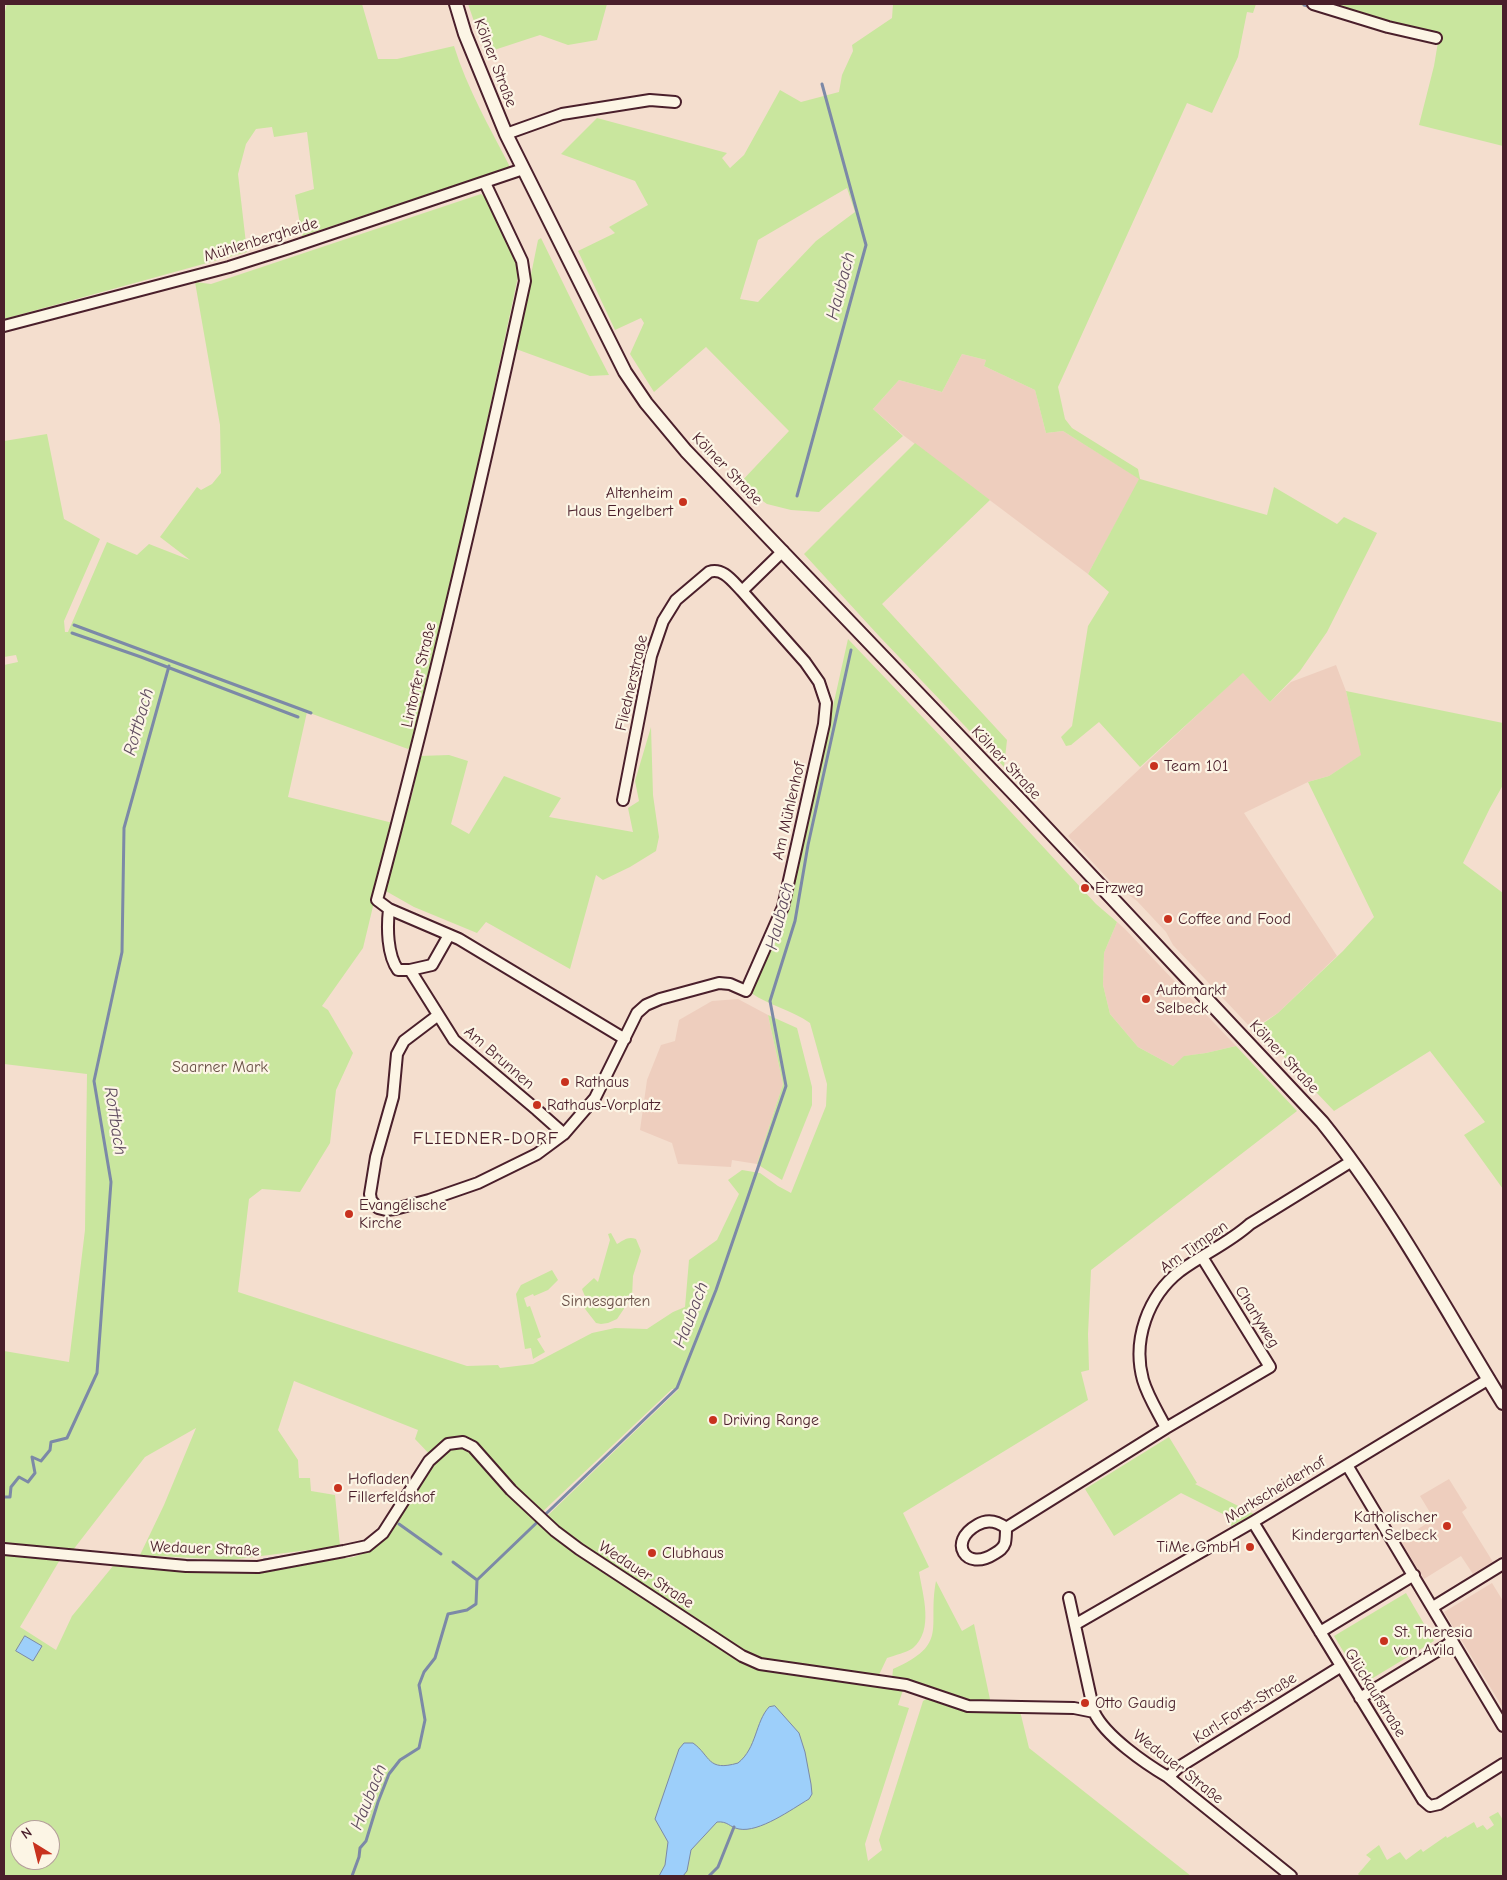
<!DOCTYPE html>
<html>
<head>
<meta charset="utf-8">
<style>
  body { margin:0 }
  #map { position:relative; width:1507px; height:1880px; overflow:hidden; background:#f4dece; font-family:"Comic Neue",sans-serif }
  canvas { display:block }
  .frame { position:absolute; inset:0; border:5px solid #4a1f2b; pointer-events:none }
  .north { position:absolute; left:10px; top:1820px; width:50px; height:50px; box-sizing:border-box; background:#fcf5e5; border:1px solid #b59f9b; border-radius:50%; rotate:324deg; font-size:14px; font-weight:700; line-height:20px; text-align:center; color:#4a1f2b }
  .north::after { content:''; display:block; margin:auto; width:18px; height:22px; background:#c8321e; clip-path:polygon(50% 0,100% 100%,50% 72%,0 100%) }
</style>
</head>
<body>
<div id="map">
<canvas width="1507" height="1880"></canvas>
<div class="frame"></div>
<div class="north">N</div>
</div>
<script>
const g = document.querySelector('canvas').getContext('2d');
g.lineJoin = 'round';
function paint(path, color) { g.fillStyle = color; g.fill(path, 'evenodd'); }
function trace(path, color, width, dash) { g.strokeStyle = color; g.lineWidth = width; g.lineCap = dash ? 'butt' : 'round'; g.setLineDash(dash || []); g.stroke(path); }
function label(font, color, halo, rows, align = 'center') {
  g.font = font + ' "Comic Neue",sans-serif'; g.lineWidth = 4.5; g.setLineDash([]); g.textBaseline = 'middle'; g.strokeStyle = halo; g.fillStyle = color; for (const [text, x, y, turn = 0] of rows) {
    g.save(); g.translate(x, y); g.rotate((+turn || 0) * Math.PI / 180); g.textAlign = isNaN(turn) ? turn : align; if (halo) g.strokeText(text, 0, 0); g.fillText(text, 0, 0); g.restore();
  }
}
const built = new Path2D(`
  M 962,354 L 986,360 L 984,366 L 1035,390 L 1046,433 L 1063,431 L 1140,479 L 1088,574 L 903,435 L 873,409 L 899,380 L 942,392 Z
  M 1336,665 L 1346,691 L 1362,755 L 1329,776 L 1308,782 L 1244,813 L 1337,956 L 1278,1013 L 1252,1029 L 1173,945 L 1166,932 L 1137,901 L 1110,881 L 1068,836 L 1243,672 L 1270,702 L 1291,682 Z
  M 1117,922 L 1125,929 L 1236,1046 L 1206,1053 L 1185,1056 L 1173,1066 L 1138,1047 L 1110,1014 L 1103,985 L 1104,953 Z
  M 738,999 L 768,1015 L 783,1084 L 757,1164 L 732,1160 L 731,1167 L 678,1164 L 672,1143 L 640,1130 L 647,1080 L 661,1045 L 675,1041 L 679,1020 L 712,1001 Z
  M 1449,1479 L 1467,1508 L 1462,1512 L 1493,1562 L 1473,1574 L 1461,1556 L 1424,1579 L 1400,1540 L 1434,1519 L 1420,1496 Z
  M 1492,1583 L 1503,1601 L 1503,1708 L 1444,1612 Z`);
const green = new Path2D(`
  M 7,4 L 362,4 L 378,59 L 397,59 L 454,46 C 467,88 490,128 510,167 L 302,236 L 295,195 L 314,189 L 307,132 L 274,137 L 272,127 L 256,129 L 246,144 L 238,174 L 247,252 L 4,319 L 4,15 Z
  M 468,4 L 607,4 L 597,40 L 568,45 L 540,35 L 485,53 Z
  M 893,4 L 1256,4 L 1253,13 L 1247,12 L 1238,57 L 1212,113 L 1187,103 L 1058,387 L 1065,419 L 1072,428 L 1138,469 L 1140,479 L 1267,515 L 1274,487 L 1337,524 L 1344,517 L 1377,533 L 1327,632 L 1300,671 L 1270,702 L 1243,673 L 1140,767 L 1099,722 L 1071,745 L 1066,746 L 1061,737 L 1072,726 L 1088,626 L 1109,592 L 1088,574 L 1139,479 L 1063,431 L 1046,433 L 1035,390 L 984,366 L 986,360 L 962,354 L 942,392 L 899,380 L 873,409 L 903,436 L 819,512 L 791,510 L 767,504 L 739,484 L 789,431 L 706,347 L 654,392 L 630,354 L 644,323 L 641,318 L 615,330 L 578,251 L 615,233 L 609,227 L 648,205 L 635,181 L 561,154 L 597,118 L 727,153 L 722,158 L 730,168 L 744,155 L 780,90 L 801,102 L 839,92 L 842,75 L 853,51 L 852,45 L 892,18 ZM 847,188 L 855,212 L 816,241 L 758,302 L 740,299 L 758,240 Z
  M 1297,4 L 1503,4 L 1503,146 L 1419,125 L 1434,66 L 1438,42 L 1389,31 Z
  M 481,194 L 486,198 L 517,261 L 519,272 L 477,468 L 414,745 L 408,749 L 307,712 L 288,797 L 393,823 L 363,948 L 322,1006 L 328,1010 L 353,1053 L 336,1090 L 330,1143 L 300,1192 L 262,1189 L 249,1199 L 238,1292 L 467,1366 L 498,1365 L 500,1368 L 533,1364 L 592,1333 L 615,1328 L 647,1329 L 673,1312 L 685,1307 L 689,1260 L 717,1240 L 739,1194 L 728,1180 L 742,1170 L 760,1173 L 778,1186 L 791,1193 L 826,1106 L 827,1084 L 810,1023 C 792,1010 770,1006 751,993 L 790,899 L 848,639 L 948,744 L 1096,904 L 1117,922 L 1104,953 L 1103,985 L 1110,1014 L 1138,1047 L 1173,1066 L 1184,1056 L 1206,1053 L 1236,1046 L 1297,1111 L 1091,1270 L 1088,1334 L 1089,1370 L 1081,1372 L 1088,1400 L 903,1513 L 929,1567 L 919,1572 C 923,1596 934,1630 913,1648 C 906,1653 895,1655 887,1658 L 878,1677 L 759,1669 L 903,1690 L 898,1705 L 909,1708 L 865,1844 L 868,1861 L 882,1850 L 879,1840 L 923,1701 L 929,1697 L 968,1711 L 1020,1711 L 1029,1748 L 1191,1876 L 4,1876 L 4,1351 L 69,1362 L 85,1230 L 87,1074 L 4,1064 L 4,665 L 18,662 L 16,655 L 4,657 L 4,441 L 47,434 L 64,519 L 100,539 L 64,621 L 65,632 L 68,632 L 107,542 L 137,555 L 149,544 L 190,560 L 160,537 L 197,487 L 201,490 L 212,484 L 221,473 L 220,425 L 195,282 L 211,284 ZM 294,1381 L 418,1430 L 415,1439 L 435,1460 L 388,1536 L 374,1549 L 354,1557 L 262,1569 L 226,1571 L 113,1566 L 72,1616 L 56,1650 L 20,1627 L 61,1558 L 66,1559 L 145,1457 L 196,1428 L 164,1505 L 140,1555 L 230,1560 L 340,1546 L 335,1495 L 311,1491 L 310,1478 L 299,1478 L 298,1460 L 278,1430 ZM 672,1389 L 679,1389 L 541,1522 L 536,1518 ZM 20,1830 L 50,1830 L 50,1860 L 20,1860 Z
  M 541,238 L 590,338 L 609,375 L 590,376 L 516,349 L 538,240 Z
  M 915,443 L 990,500 L 882,604 L 1007,740 L 1004,767 L 879,636 L 804,554 Z
  M 1346,691 L 1503,723 L 1503,785 L 1490,808 L 1463,863 L 1503,893 L 1503,1189 L 1464,1135 L 1485,1122 L 1430,1051 L 1334,1111 L 1299,1074 L 1258,1027 L 1278,1013 L 1343,951 L 1374,917 L 1308,782 L 1329,776 L 1361,755 Z
  M 651,727 L 653,795 L 659,837 L 656,851 L 630,867 L 603,880 L 596,875 L 570,969 L 486,922 L 477,933 L 414,907 L 384,890 L 413,791 L 419,756 L 449,755 L 468,761 L 451,824 L 469,834 L 504,776 L 561,798 L 549,817 L 633,832 L 628,808 L 639,801 L 635,781 Z
  M 768,1015 L 797,1028 L 812,1087 L 812,1105 L 782,1180 L 757,1164 L 783,1084 Z
  M 611,1233 L 617,1244 C 624,1240 628,1236 636,1239 L 641,1251 L 633,1276 L 632,1297 L 617,1319 L 608,1323 L 601,1324 L 596,1323 L 582,1305 L 586,1299 L 582,1289 L 594,1278 L 598,1282 L 610,1240 L 608,1234 Z
  M 552,1270 L 558,1280 L 548,1290 L 534,1296 L 533,1294 L 524,1298 L 527,1307 L 530,1306 L 541,1337 L 537,1339 L 545,1352 L 533,1359 L 531,1348 L 525,1349 L 516,1294 L 521,1285 Z
  M 1169,1437 L 1197,1483 L 1195,1484 L 1254,1514 L 1231,1526 L 1231,1518 L 1181,1493 L 1114,1536 L 1085,1489 Z
  M 936,1581 L 962,1631 L 974,1624 L 991,1704 L 971,1704 L 892,1680 L 893,1669 C 950,1644 927,1628 936,1581 Z
  M 1406,1593 L 1434,1641 L 1363,1684 L 1334,1636 Z
  M 1498,1812 L 1503,1820 L 1503,1876 L 1360,1876 L 1358,1874 L 1371,1859 L 1366,1855 L 1379,1845 L 1387,1860 L 1400,1852 L 1406,1860 L 1421,1849 L 1423,1852 L 1446,1836 L 1447,1838 L 1474,1822 L 1477,1828 L 1483,1825 L 1487,1830 L 1494,1825 L 1489,1817 Z`);
const water = new Path2D(`
  M 25,1636 L 42,1646 L 33,1661 L 16,1651 Z
  M 775,1706 L 799,1733 L 805,1752 L 811,1784 L 812,1794 L 809,1799 C 792,1809 759,1833 739,1829 C 729,1827 728,1821 717,1822 L 691,1850 L 687,1871 L 683,1876 L 659,1876 L 665,1865 L 668,1842 L 655,1819 L 679,1749 L 684,1743 L 693,1743 C 711,1756 707,1772 738,1763 C 757,1748 755,1722 769,1707 Z`);
const stream = new Path2D(`
  M 1304,5 L 1312,7
  M 797,496 L 866,245 L 822,84
  M 74,625 L 311,713
  M 72,633 L 141,657 L 298,717
  M 4,1497 L 10,1497 L 11,1487 L 19,1477 L 28,1482 L 35,1473 L 32,1457 L 41,1461 L 50,1450 L 51,1442 L 67,1438 L 97,1373 L 111,1182 L 94,1081 L 122,952 L 124,828 L 169,666
  M 399,1524 L 441,1554
  M 377,1533 L 385,1521
  M 175,1560 L 196,1561
  M 264,1560 L 283,1557
  M 245,1562 L 253,1562
  M 453,1562 L 477,1580
  M 352,1876 L 359,1857 L 360,1848 L 366,1841 L 378,1802 L 389,1774 L 400,1760 L 419,1748 L 425,1720 L 419,1685 L 424,1672 L 435,1658 L 448,1614 L 467,1610 L 476,1604 L 477,1580 L 677,1388 L 716,1290 L 786,1086 L 770,1001 L 795,921 L 808,845 L 851,650
  M 709,1876 L 718,1867 L 734,1827`);
const minor = new Path2D(`
  M 1313,4 L 1388,27 L 1436,38
  M 506,134 L 562,114 L 650,100 L 675,102
  M 485,183 L 522,261 L 525,281 C 480,488 432,695 377,900 L 389,909 L 459,939 L 625,1039
  M 4,326 L 229,267 L 289,248 L 523,169
  M 623,800 L 651,656 L 663,621 L 676,600 L 709,572 C 723,567 733,582 742,591
  M 389,909 C 387,927 387,955 398,970 L 410,970 L 454,1040 L 537,1110 L 564,1134
  M 410,970 L 432,965 L 449,935
  M 437,1016 L 404,1041 L 397,1054 L 393,1097 L 376,1157 L 370,1194 L 371,1200 L 378,1208 L 386,1210 L 395,1209 L 429,1200 L 478,1183 L 537,1154 L 564,1134 L 595,1098 L 637,1013 L 646,1005 L 660,999 L 719,983 L 730,984 L 746,991 L 783,907 L 824,724 L 826,703 L 819,682 L 805,662 L 742,591 L 783,551
  M 1166,1428 L 1270,1367 L 1202,1257
  M 1347,1465 L 1503,1726
  M 1253,1522 L 1423,1800 L 1430,1806 L 1439,1804 L 1503,1764
  M 1006,1528 C 1006,1533 1006,1538 1005,1543 C 1003,1549 999,1551 994,1554 C 966,1572 947,1542 977,1525 C 987,1519 997,1521 1006,1528 L 1166,1428 C 1158,1412 1148,1397 1143,1380 C 1132,1340 1148,1296 1180,1271 C 1203,1254 1229,1243 1250,1224 L 1352,1161
  M 4,1549 L 186,1566 L 258,1567 L 344,1551 L 367,1546 L 383,1533 L 429,1461 L 448,1444 L 463,1442 L 473,1447 L 511,1490 L 555,1531 L 579,1549 L 742,1656 L 760,1664 L 906,1685 L 968,1706 L 1074,1708 L 1094,1712
  M 1069,1598 L 1094,1712 C 1105,1736 1146,1764 1168,1777 L 1291,1876
  M 1433,1607 L 1503,1564
  M 1076,1624 L 1253,1522 L 1489,1379
  M 1320,1632 L 1414,1575
  M 1360,1698 L 1452,1642
  M 1168,1777 L 1179,1767 L 1340,1667`);
const major = new Path2D(`
  M 456,4 L 465,34 L 506,134 L 625,372 L 646,403 L 686,451 L 1020,800 L 1322,1122 C 1392,1209 1445,1309 1503,1403`);
const markers = [
  [683,502,5,"#c8321e"],
  [1154,766,5,"#c8321e"],
  [1085,888,5,"#c8321e"],
  [1168,919,5,"#c8321e"],
  [1146,999,5,"#c8321e"],
  [565,1082,5,"#c8321e"],
  [537,1105,5,"#c8321e"],
  [349,1214,5,"#c8321e"],
  [713,1420,5,"#c8321e"],
  [338,1488,5,"#c8321e"],
  [1447,1526,5,"#c8321e"],
  [1250,1547,5,"#c8321e"],
  [652,1553,5,"#c8321e"],
  [1384,1641,5,"#c8321e"],
  [1085,1703,5,"#c8321e"]
];
const streetNames = [
  ["Kölner Straße",495,63,69],
  ["Mühlenbergheide",261,240,-17],
  ["Kölner Straße",727,469,46],
  ["Lintorfer Straße",419,675,-77],
  ["Fliednerstraße",632,683,-77],
  ["Kölner Straße",1006,763,47],
  ["Am Mühlenhof",789,811,-77],
  ["Kölner Straße",1284,1057,47],
  ["Am Brunnen",499,1058,41],
  ["Am Timpen",1194,1247,-35],
  ["Charlyweg",1257,1317,58],
  ["Markscheiderhof",1275,1490,-31],
  ["Wedauer Straße",205,1549,2],
  ["Wedauer Straße",646,1575,33],
  ["Glückaufstraße",1375,1693,58],
  ["Karl-Forst-Straße",1245,1708,-32],
  ["Wedauer Straße",1178,1767,38]
];
const poiNames = [
  ["Altenheim",673,493,"right"],
  ["Haus Engelbert",673,511,"right"],
  ["Team 101",1164,766],
  ["Erzweg",1095,888],
  ["Coffee and Food",1178,919],
  ["Automarkt",1156,990],
  ["Selbeck",1156,1008],
  ["Rathaus",575,1082],
  ["Rathaus-Vorplatz",547,1105],
  ["Evangelische",359,1205],
  ["Kirche",359,1223],
  ["Driving Range",723,1420],
  ["Hofladen",348,1479],
  ["Fillerfeldshof",348,1497],
  ["Katholischer",1437,1517,"right"],
  ["Kindergarten Selbeck",1437,1535,"right"],
  ["TiMe GmbH",1240,1547,"right"],
  ["Clubhaus",662,1553],
  ["St. Theresia",1394,1632],
  ["von Avila",1394,1650],
  ["Otto Gaudig",1095,1703]
];
const parkNames = [
  ["Saarner Mark",220,1067],
  ["Sinnesgarten",606,1301]
];
const waterNames = [
  ["Haubach",841,286,-75],
  ["Rottbach",139,722,-74],
  ["Haubach",780,916,-76],
  ["Rottbach",115,1121,81],
  ["Haubach",691,1315,-69],
  ["Haubach",369,1797,-68]
];
const neighbourhoodNames = [
  ["FLIEDNER-DORF",486,1139]
];
paint(built, '#eecebe');
paint(green, '#c9e69e');
paint(water, '#9dcffa');
trace(water, '#7c89a7', 1);
trace(stream, '#7c89a7', 3);
trace(minor, '#4a1f2b', 14);
trace(major, '#4a1f2b', 16);
trace(minor, '#fcf5e5', 10);
trace(major, '#fcf5e5', 12);
for (const [x, y, r, color] of markers) { const dot = new Path2D(); dot.arc(x, y, r, 0, 2 * Math.PI); g.fillStyle = color; g.fill(dot); trace(dot, '#fcf5e5', 2); }
label('16px', '#4a1f2b', '#fcf5e5', streetNames);
label('16px', '#4a1f2b', '#fcf5e5', poiNames, 'left');
label('16px', '#6a5148', '#fcf5e5', parkNames);
label('italic 18px', '#5f4b5f', '#fcf5e5', waterNames);
g.letterSpacing = '1px';
label('18px', '#4a1f2b', '#fcf5e5', neighbourhoodNames);
g.letterSpacing = '0px';
</script>
</body>
</html>
